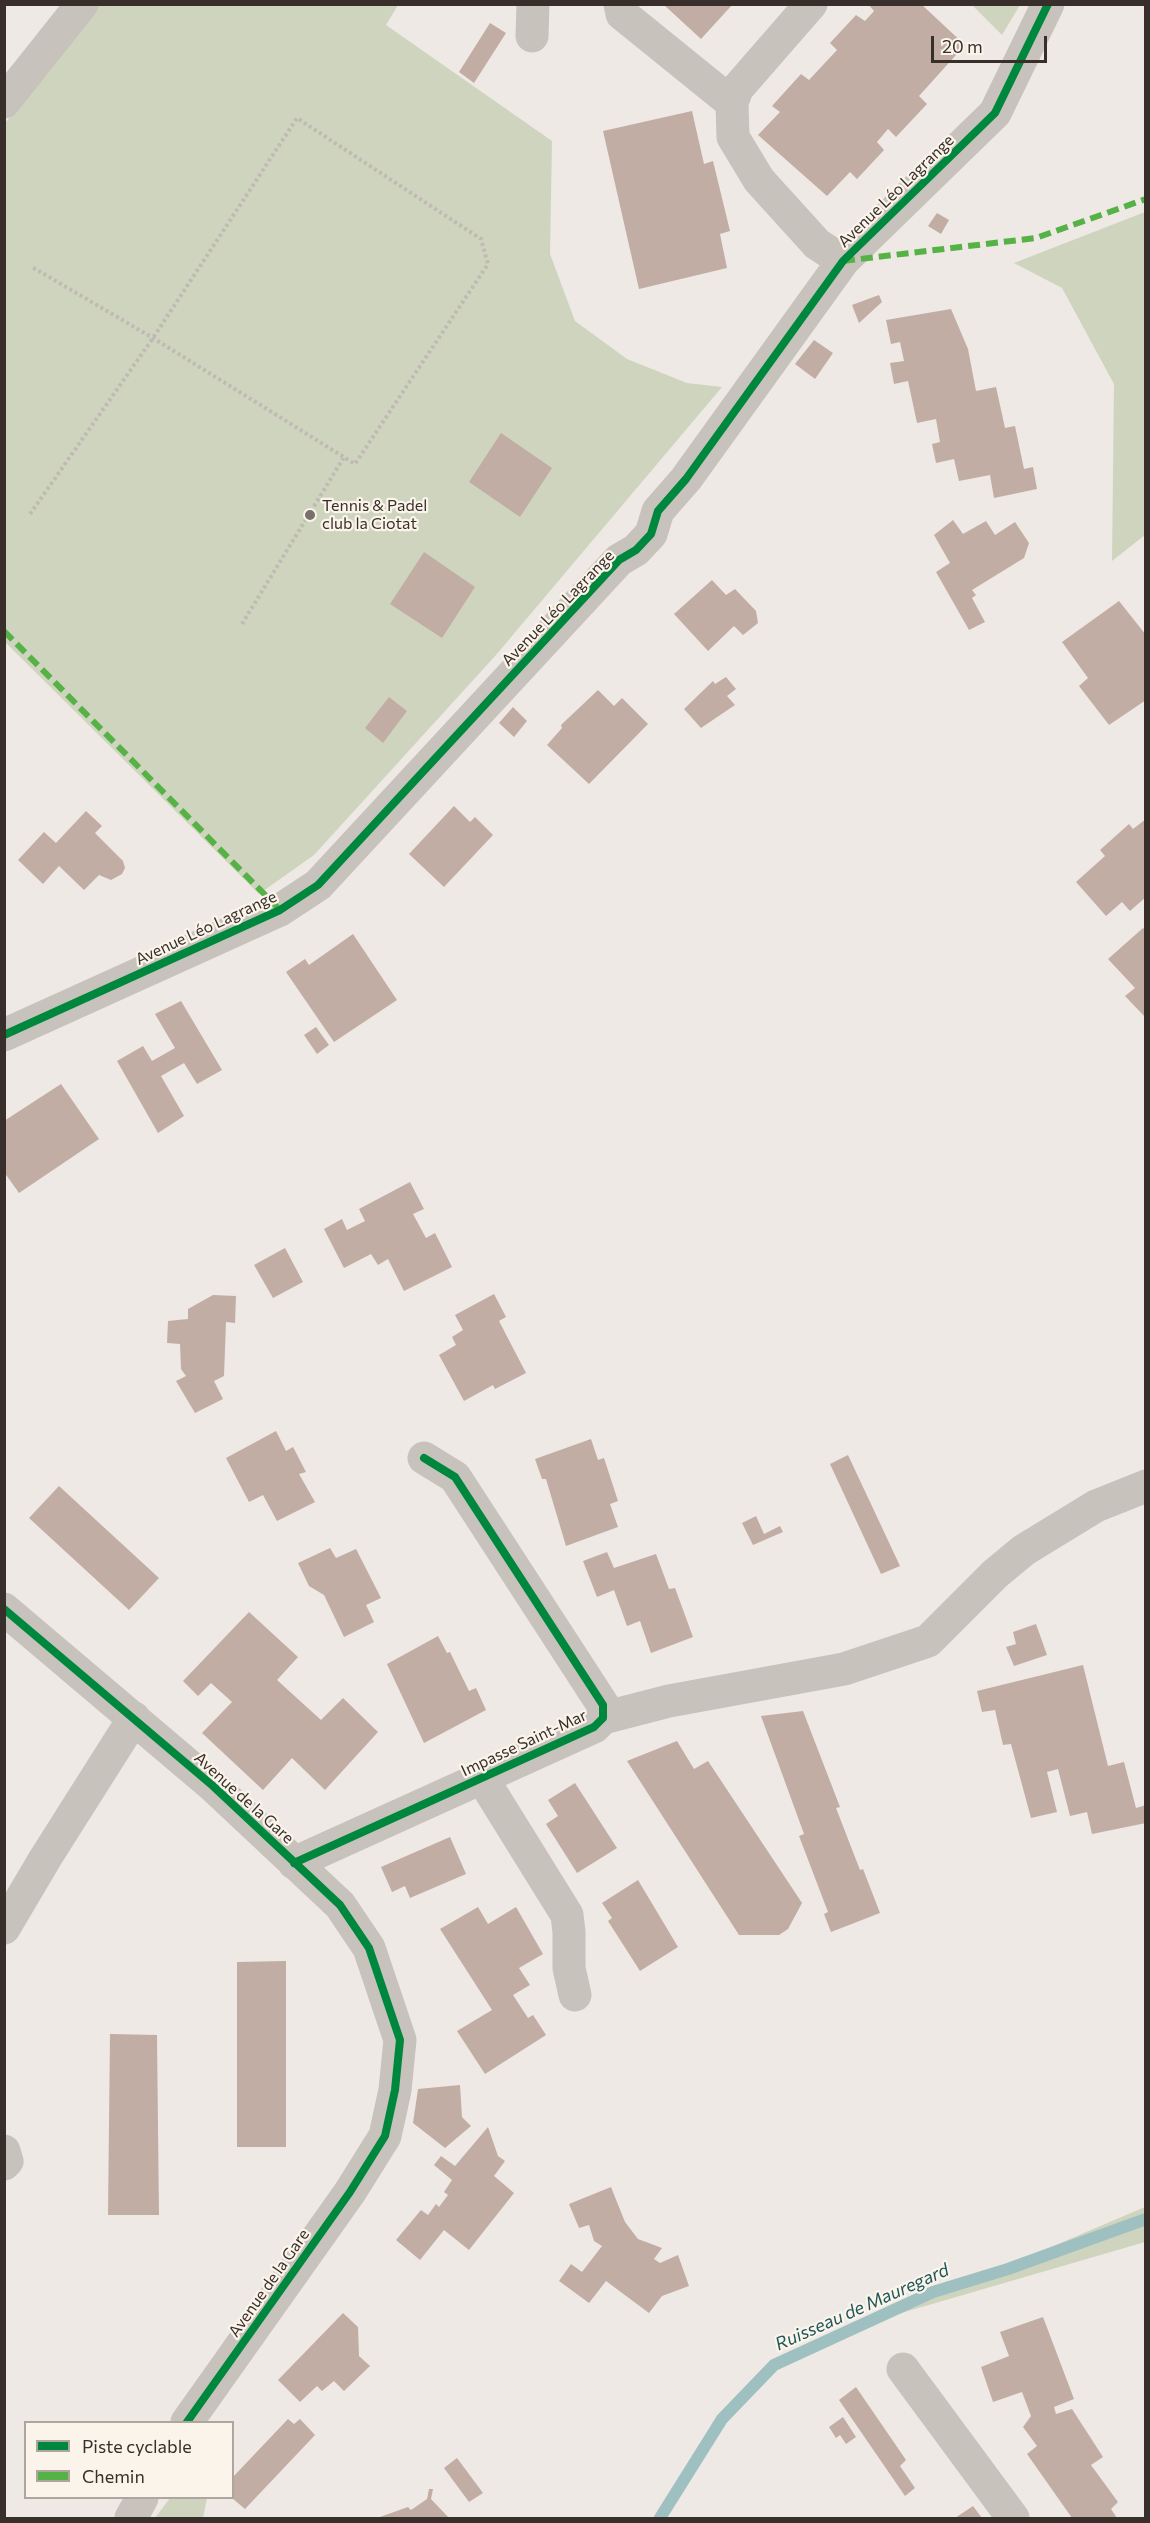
<!DOCTYPE html>
<html>
<head>
<meta charset="utf-8">
<style>
  body { margin:0 }
  #map { position:relative; width:1150px; height:2523px; overflow:hidden; background:#eee9e4; font-family:Commissioner,sans-serif }
  canvas { display:block }
  .frame { position:absolute; inset:0; border:6px solid #392f2a; pointer-events:none }
  .legend { position:absolute; left:24px; top:2421px; width:210px; height:78px; box-sizing:border-box; background:#faf4eb; border:2px solid #ada59e; margin:0; padding:8px 10px; list-style:none; font-size:18px; color:#392f2a }
  .legend li { display:flex; align-items:center; gap:12px; height:30px }
  .legend b { width:30px; border:2px solid #ada59e }
  .scale { position:absolute; left:931px; top:36px; width:116px; height:27px; box-sizing:border-box; border:3px solid #392f2a; border-top:0; padding-left:8px; font-size:18px; line-height:21px; white-space:nowrap; color:#392f2a; -webkit-text-stroke:4px #faf4eb; paint-order:stroke }
</style>
</head>
<body>
<div id="map">
<canvas width="1150" height="2523"></canvas>
<div class="frame"></div>
<ul class="legend">
<li><b style="height:8px;background:#00873e"></b>Piste cyclable</li>
<li><b style="height:8px;background:#56b246"></b>Chemin</li>
</ul>
<div class="scale">20 m</div>
</div>
<script>
const g = document.querySelector('canvas').getContext('2d');
g.lineJoin = 'round';
function paint(path, color) { g.fillStyle = color; g.fill(path, 'evenodd'); }
function trace(path, color, width, dash) { g.strokeStyle = color; g.lineWidth = width; g.lineCap = dash ? 'butt' : 'round'; g.setLineDash(dash || []); g.stroke(path); }
function label(font, color, halo, rows, align = 'center') {
  g.font = font + ' Commissioner,sans-serif'; g.lineWidth = 4.5; g.setLineDash([]); g.textBaseline = 'middle'; g.strokeStyle = halo; g.fillStyle = color; for (const [text, x, y, turn = 0] of rows) {
    g.save(); g.translate(x, y); g.rotate((+turn || 0) * Math.PI / 180); g.textAlign = isNaN(turn) ? turn : align; if (halo) g.strokeText(text, 0, 0); g.fillText(text, 0, 0); g.restore();
  }
}
const green = new Path2D(`
  M 95,5 L 398,5 L 386,25 L 552,141 L 550,254 L 575,321 L 627,359 L 687,383 L 722,387 L 496,655 L 314,855 L 259,894 L 5,642 L 5,123 L 71,43 Z
  M 972,5 L 1020,5 L 1002,35 Z
  M 1145,212 L 1145,535 L 1112,561 L 1114,384 L 1062,288 L 1014,263 Z
  M 1145,2207 L 1145,2242 L 884,2318 Z
  M 170,2498 L 207,2498 L 203,2518 L 155,2518 Z`);
const stream = new Path2D(`
  M 660,2518 L 722,2419 L 774,2365 L 933,2292 L 1008,2269 L 1146,2219`);
const building = new Path2D(`
  M 663,4 L 733,4 L 701,39 Z
  M 868,4 L 921,4 L 965,45 L 919,96 L 927,104 L 896,137 L 888,129 L 877,142 L 884,150 L 857,179 L 850,172 L 827,196 L 758,135 L 780,112 L 772,106 L 801,74 L 809,80 L 837,50 L 830,43 L 856,15 L 865,21 L 874,11 Z
  M 490,23 L 506,33 L 474,83 L 459,72 Z
  M 692,111 L 704,164 L 713,161 L 730,231 L 720,234 L 727,268 L 639,289 L 603,131 Z
  M 937,213 L 949,220 L 941,234 L 928,226 Z
  M 879,295 L 882,302 L 859,323 L 852,305 Z
  M 951,309 L 968,349 L 976,391 L 996,387 L 1005,428 L 1015,426 L 1024,469 L 1033,467 L 1037,489 L 994,498 L 990,475 L 959,481 L 954,459 L 936,463 L 932,444 L 940,442 L 936,419 L 917,423 L 908,381 L 894,384 L 890,363 L 904,361 L 900,342 L 891,344 L 886,320 Z
  M 814,340 L 833,353 L 815,379 L 795,364 Z
  M 501,433 L 552,468 L 520,517 L 469,482 Z
  M 953,520 L 963,534 L 986,521 L 995,535 L 1015,522 L 1029,543 L 1024,558 L 972,590 L 976,595 L 972,598 L 985,622 L 969,630 L 936,572 L 950,563 L 934,535 Z
  M 424,552 L 475,587 L 442,638 L 390,604 Z
  M 712,580 L 726,595 L 735,589 L 756,611 L 758,623 L 743,635 L 734,626 L 708,651 L 674,614 Z
  M 1119,601 L 1146,635 L 1146,700 L 1109,725 L 1079,686 L 1088,678 L 1062,642 Z
  M 726,677 L 736,689 L 727,696 L 735,705 L 701,728 L 684,709 L 713,681 L 715,684 Z
  M 598,690 L 614,706 L 622,698 L 648,724 L 589,784 L 547,745 L 562,728 L 561,725 Z
  M 389,697 L 407,711 L 383,743 L 365,728 Z
  M 513,707 L 527,721 L 514,737 L 499,723 Z
  M 454,806 L 470,822 L 475,817 L 493,835 L 444,887 L 409,854 Z
  M 86,811 L 102,826 L 95,833 L 123,861 L 125,868 L 122,874 L 111,880 L 99,875 L 84,890 L 59,866 L 43,884 L 18,860 L 44,832 L 56,843 Z
  M 1146,819 L 1146,897 L 1130,911 L 1122,902 L 1106,916 L 1076,882 L 1105,856 L 1100,850 L 1129,824 L 1133,829 Z
  M 1143,928 L 1146,931 L 1146,1018 L 1125,996 L 1135,988 L 1108,959 Z
  M 353,934 L 397,1000 L 334,1042 L 286,972 L 305,959 L 309,965 Z
  M 181,1001 L 222,1070 L 197,1084 L 184,1063 L 161,1076 L 184,1116 L 158,1133 L 117,1061 L 143,1046 L 152,1061 L 175,1048 L 155,1014 Z
  M 316,1027 L 329,1045 L 317,1054 L 304,1035 Z
  M 61,1084 L 99,1139 L 19,1193 L 4,1172 L 4,1121 Z
  M 410,1182 L 424,1209 L 413,1214 L 426,1238 L 435,1233 L 452,1267 L 404,1291 L 388,1259 L 378,1265 L 371,1254 L 344,1268 L 324,1229 L 342,1219 L 347,1230 L 365,1221 L 359,1209 Z
  M 285,1248 L 303,1282 L 273,1298 L 254,1265 Z
  M 494,1294 L 506,1317 L 499,1321 L 526,1373 L 495,1389 L 493,1385 L 464,1401 L 439,1355 L 456,1345 L 452,1337 L 463,1330 L 455,1315 Z
  M 213,1295 L 236,1296 L 235,1323 L 226,1322 L 224,1376 L 214,1381 L 223,1399 L 195,1413 L 176,1381 L 186,1376 L 181,1369 L 180,1344 L 167,1343 L 168,1321 L 188,1319 L 188,1309 Z
  M 276,1431 L 286,1451 L 293,1447 L 306,1472 L 299,1474 L 315,1502 L 277,1521 L 263,1495 L 249,1502 L 226,1458 Z
  M 591,1439 L 598,1460 L 604,1458 L 618,1501 L 610,1504 L 618,1527 L 566,1546 L 546,1479 L 542,1479 L 535,1459 Z
  M 848,1455 L 900,1566 L 881,1574 L 830,1464 Z
  M 59,1486 L 159,1578 L 129,1610 L 29,1518 Z
  M 756,1516 L 764,1534 L 780,1526 L 783,1532 L 753,1545 L 742,1523 Z
  M 330,1548 L 336,1558 L 356,1549 L 381,1598 L 366,1605 L 374,1622 L 344,1637 L 324,1595 L 309,1586 L 298,1563 Z
  M 607,1552 L 614,1568 L 656,1554 L 669,1589 L 675,1588 L 693,1637 L 651,1653 L 640,1621 L 627,1626 L 614,1590 L 597,1597 L 583,1561 Z
  M 249,1612 L 298,1657 L 277,1680 L 321,1720 L 343,1698 L 378,1732 L 325,1790 L 292,1758 L 263,1790 L 202,1733 L 232,1702 L 211,1683 L 198,1696 L 183,1681 Z
  M 1036,1624 L 1047,1655 L 1014,1666 L 1006,1647 L 1016,1644 L 1013,1632 Z
  M 438,1636 L 447,1653 L 450,1652 L 469,1691 L 476,1688 L 486,1710 L 424,1743 L 387,1664 Z
  M 1083,1665 L 1108,1766 L 1124,1762 L 1136,1808 L 1146,1805 L 1146,1823 L 1092,1834 L 1087,1812 L 1070,1816 L 1058,1769 L 1047,1772 L 1057,1812 L 1031,1818 L 1011,1744 L 1003,1745 L 995,1710 L 982,1712 L 977,1691 Z
  M 803,1711 L 840,1807 L 836,1808 L 860,1870 L 863,1869 L 880,1913 L 831,1932 L 824,1914 L 828,1912 L 799,1836 L 804,1834 L 761,1716 Z
  M 677,1741 L 694,1769 L 708,1761 L 802,1903 L 788,1929 L 779,1935 L 739,1935 L 627,1761 Z
  M 575,1783 L 617,1848 L 577,1873 L 546,1824 L 558,1816 L 548,1800 Z
  M 450,1837 L 466,1874 L 410,1898 L 405,1886 L 392,1892 L 381,1867 Z
  M 638,1880 L 678,1947 L 640,1971 L 608,1921 L 612,1918 L 602,1903 Z
  M 478,1907 L 488,1924 L 516,1907 L 543,1954 L 519,1968 L 530,1985 L 513,1995 L 528,2018 L 533,2015 L 546,2035 L 485,2074 L 457,2031 L 492,2010 L 440,1929 Z
  M 286,1961 L 286,2147 L 237,2147 L 237,1962 Z
  M 110,2034 L 157,2035 L 159,2215 L 108,2215 Z
  M 460,2085 L 462,2117 L 471,2126 L 445,2148 L 413,2123 L 418,2089 Z
  M 488,2127 L 498,2156 L 505,2161 L 494,2176 L 514,2193 L 469,2250 L 444,2230 L 420,2260 L 396,2240 L 421,2210 L 428,2215 L 436,2204 L 439,2207 L 448,2195 L 444,2192 L 452,2180 L 434,2165 L 441,2156 L 455,2166 Z
  M 611,2187 L 625,2222 L 638,2239 L 662,2248 L 654,2259 L 660,2263 L 678,2255 L 689,2286 L 662,2296 L 649,2313 L 606,2281 L 589,2303 L 559,2281 L 571,2264 L 582,2272 L 602,2246 L 594,2241 L 589,2225 L 579,2228 L 569,2204 Z
  M 343,2313 L 358,2327 L 359,2356 L 370,2366 L 344,2391 L 334,2381 L 322,2391 L 317,2386 L 300,2402 L 278,2380 Z
  M 1043,2317 L 1074,2399 L 1054,2407 L 1056,2414 L 1072,2409 L 1103,2457 L 1091,2465 L 1118,2502 L 1111,2509 L 1117,2518 L 1072,2518 L 1027,2454 L 1037,2446 L 1023,2427 L 1031,2416 L 1022,2392 L 993,2402 L 981,2367 L 1009,2356 L 1000,2332 Z
  M 856,2387 L 906,2460 L 900,2466 L 915,2488 L 905,2496 L 839,2400 Z
  M 843,2417 L 856,2437 L 846,2444 L 840,2435 L 836,2438 L 829,2427 Z
  M 288,2419 L 294,2424 L 300,2419 L 315,2435 L 245,2509 L 232,2498 L 232,2478 Z
  M 457,2458 L 483,2493 L 469,2502 L 444,2468 Z
  M 429,2489 L 433,2489 L 431,2499 L 449,2518 L 377,2518 L 408,2507 L 411,2510 L 427,2499 Z
  M 973,2506 L 982,2518 L 955,2518 Z`);
const path = new Path2D(`
  M 30,514 L 153,338 L 297,118 L 481,239 L 488,264 L 355,464 L 153,338 L 32,267
  M 242,624 L 344,457`);
const minor = new Path2D(`
  M 620,4 L 622,14 L 732,103
  M 811,4 L 737,89 L 732,103 L 733,137 L 759,180 L 817,244 L 843,261
  M 532,36 L 533,4
  M 4,102 L 82,4
  M 4,1035 L 280,910 L 318,885 L 619,560 L 636,550 L 651,534 L 658,511 L 686,479 L 843,261 L 995,113 L 1048,4
  M 4,1609 L 213,1786 L 340,1905 L 369,1948 L 400,2040 L 395,2090 L 385,2136 L 350,2192 L 187,2422
  M 603,1718 L 669,1701 L 844,1669 L 928,1641 L 995,1574 L 1024,1550 L 1096,1506 L 1146,1486
  M 482,1778 L 567,1915 L 569,1932 L 569,1968 L 575,1995
  M 294,1863 L 594,1727 L 603,1718 L 603,1705 L 455,1477 L 424,1458
  M 4,1928 L 46,1857 L 134,1718
  M 4,2151 L 7,2161 L 4,2164
  M 903,2369 L 1013,2518
  M 131,2518 L 142,2498`);
const quiet = new Path2D(`
  M 843,261 L 1036,238 L 1146,199
  M 4,631 L 280,910`);
const cycleway = new Path2D(`
  M 4,1035 L 280,910 L 318,885 L 619,560 L 636,550 L 651,534 L 658,511 L 686,479 L 843,261 L 995,113 L 1048,4
  M 4,1609 L 213,1786 L 340,1905 L 369,1948 L 400,2040 L 395,2090 L 385,2136 L 350,2192 L 187,2422
  M 294,1863 L 594,1727 L 603,1718 L 603,1705 L 455,1477 L 424,1458`);
const markers = [
  [310,515,6,"#78706b"]
];
const streetNames = [
  ["Avenue Léo Lagrange",896,191,-44],
  ["Avenue Léo Lagrange",558,608,-46],
  ["Avenue Léo Lagrange",206,928,-25],
  ["Impasse Saint-Mar",524,1743,-25],
  ["Avenue de la Gare",244,1798,42],
  ["Avenue de la Gare",269,2283,-55]
];
const poiNames = [
  ["Tennis & Padel",322,506],
  ["club la Ciotat",322,524]
];
const waterNames = [
  ["Ruisseau de Mauregard",862,2307,-24]
];
paint(green, '#cfd4be');
trace(stream, '#9fc0c0', 12);
paint(building, '#c2ada5');
trace(path, '#c1bab4', 4, [3, 3]);
trace(minor, '#c8c2bc', 33);
trace(quiet, '#56b246', 6, [12, 6]);
trace(cycleway, '#00873e', 8);
for (const [x, y, r, color] of markers) { const dot = new Path2D(); dot.arc(x, y, r, 0, 2 * Math.PI); g.fillStyle = color; g.fill(dot); trace(dot, '#faf4eb', 2); }
label('16px', '#392f2a', '#faf4eb', streetNames);
label('16px', '#392f2a', '#faf4eb', poiNames, 'left');
label('italic 18px', '#1e575b', '#faf4eb', waterNames);
</script>
</body>
</html>
